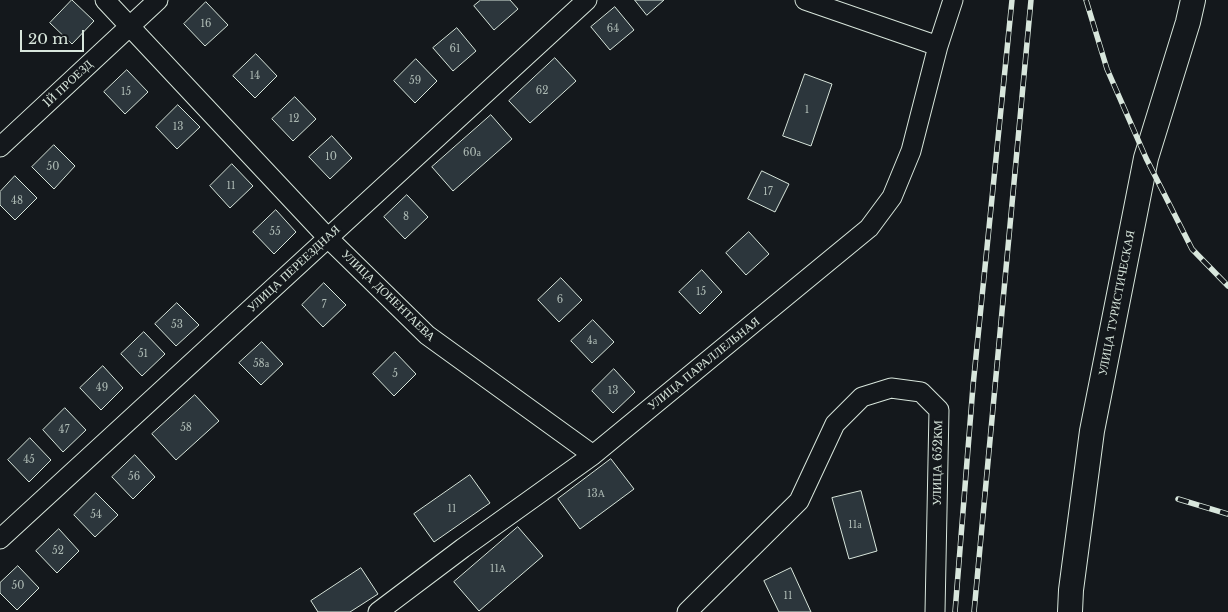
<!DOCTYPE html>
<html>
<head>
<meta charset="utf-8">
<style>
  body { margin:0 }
  #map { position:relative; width:1228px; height:612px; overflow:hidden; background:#14181c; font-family:"Libre Baskerville",serif }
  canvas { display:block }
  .scale { position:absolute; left:20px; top:30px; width:64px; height:22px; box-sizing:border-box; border:2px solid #d8e6dc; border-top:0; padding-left:6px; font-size:15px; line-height:18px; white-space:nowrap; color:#d8e6dc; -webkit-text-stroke:4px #14181c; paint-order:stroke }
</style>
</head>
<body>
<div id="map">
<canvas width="1228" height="612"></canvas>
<div class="scale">20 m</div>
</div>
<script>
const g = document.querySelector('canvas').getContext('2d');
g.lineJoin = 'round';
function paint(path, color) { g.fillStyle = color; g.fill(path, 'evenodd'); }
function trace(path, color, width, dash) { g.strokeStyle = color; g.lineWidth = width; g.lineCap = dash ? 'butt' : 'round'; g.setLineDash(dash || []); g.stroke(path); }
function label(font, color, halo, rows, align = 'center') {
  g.font = font + ' "Libre Baskerville",serif'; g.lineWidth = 4; g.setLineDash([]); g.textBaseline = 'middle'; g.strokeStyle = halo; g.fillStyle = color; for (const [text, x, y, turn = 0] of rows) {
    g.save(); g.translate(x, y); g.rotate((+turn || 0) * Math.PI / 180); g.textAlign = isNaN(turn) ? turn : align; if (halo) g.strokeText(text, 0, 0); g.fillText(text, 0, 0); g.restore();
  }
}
const building = new Path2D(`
  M 72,0 L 94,21 L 72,44 L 50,23 Z
  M 481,0 L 510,0 L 518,9 L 494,30 L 474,6 Z
  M 635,0 L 664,0 L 647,15 Z
  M 206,2 L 228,25 L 205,46 L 184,24 Z
  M 615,7 L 634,30 L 610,50 L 591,27 Z
  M 457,28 L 476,51 L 453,71 L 433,48 Z
  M 256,54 L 277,76 L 255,98 L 233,76 Z
  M 555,58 L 576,81 L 530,123 L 509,101 Z
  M 416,59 L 437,81 L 415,103 L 394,81 Z
  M 127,70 L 148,92 L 125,114 L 104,92 Z
  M 805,74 L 832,84 L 811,146 L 783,136 Z
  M 295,97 L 316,119 L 293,141 L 272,119 Z
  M 178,105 L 200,127 L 177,149 L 156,127 Z
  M 491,115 L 512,139 L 453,191 L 432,167 Z
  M 332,136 L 352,158 L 330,179 L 309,157 Z
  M 54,145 L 75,166 L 54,189 L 32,167 Z
  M 232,164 L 253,186 L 230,208 L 210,186 Z
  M 762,171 L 789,184 L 775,212 L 748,199 Z
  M 15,176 L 37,198 L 15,220 L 0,205 L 0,192 Z
  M 407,195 L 428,217 L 405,239 L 384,217 Z
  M 276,210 L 296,232 L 274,254 L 253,232 Z
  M 749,232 L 769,254 L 746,275 L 726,253 Z
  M 702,270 L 722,292 L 700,314 L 679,292 Z
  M 561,278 L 582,300 L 559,322 L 538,300 Z
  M 324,283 L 346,305 L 323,327 L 302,305 Z
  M 177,303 L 199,325 L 176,346 L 155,324 Z
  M 593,320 L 614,342 L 592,363 L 571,341 Z
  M 144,332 L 165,354 L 142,376 L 121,354 Z
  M 262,342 L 283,364 L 261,385 L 239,363 Z
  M 395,352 L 416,374 L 394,396 L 373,374 Z
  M 103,366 L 123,388 L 101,410 L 80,388 Z
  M 614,369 L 635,392 L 613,413 L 592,391 Z
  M 195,395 L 219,421 L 176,460 L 152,434 Z
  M 65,408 L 86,430 L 63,452 L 43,430 Z
  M 30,438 L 51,460 L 29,482 L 8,460 Z
  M 135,455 L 155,477 L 133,499 L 112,477 Z
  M 611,459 L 634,489 L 580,529 L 558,499 Z
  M 470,475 L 490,503 L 434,542 L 414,514 Z
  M 861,491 L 877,551 L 849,559 L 832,498 Z
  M 96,493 L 118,515 L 95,537 L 74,515 Z
  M 518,527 L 543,556 L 479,611 L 454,582 Z
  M 59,529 L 79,551 L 57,573 L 36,551 Z
  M 18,566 L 39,588 L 17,610 L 0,593 L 0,583 Z
  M 361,568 L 378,594 L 350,612 L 318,612 L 311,601 Z
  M 791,568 L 811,612 L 779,612 L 764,581 Z`);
const minor = new Path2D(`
  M 105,0 L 328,238 L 427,335 L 593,455
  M 805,0 L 938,46 L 953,0
  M 0,147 L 158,0
  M 0,539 L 587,0
  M 378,612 L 463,548 L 593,455 L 869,228 L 892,197 L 911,151 L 938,46
  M 687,612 L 799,501 L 835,424 L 862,397 L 891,388 L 921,392 L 939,410 L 935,612`);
const tertiary = new Path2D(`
  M 1070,612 L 1071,590 L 1092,431 L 1146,158 L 1188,22 L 1193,0`);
const rail = new Path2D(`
  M 1086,0 L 1107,69 L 1146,158 L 1192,249 L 1228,286
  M 1178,499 L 1228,514
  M 955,612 L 973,386 L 1012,0
  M 974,612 L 1031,0`);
const numberNames = [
  ["16",206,24],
  ["64",613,29],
  ["61",455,49],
  ["14",255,76],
  ["59",415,81],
  ["62",542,91],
  ["15",126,92],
  ["1",807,110],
  ["12",294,119],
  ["13",178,127],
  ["60а",472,153],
  ["10",331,157],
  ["50",53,167],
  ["11",231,186],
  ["17",768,192],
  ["48",17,201],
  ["8",406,217],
  ["55",275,232],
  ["15",701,292],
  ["6",560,300],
  ["7",324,305],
  ["53",177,325],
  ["4а",592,341],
  ["51",143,354],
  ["58а",261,364],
  ["5",395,374],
  ["49",102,388],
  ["13",613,391],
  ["58",186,428],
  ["47",64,430],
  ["45",29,460],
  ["56",134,477],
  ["13А",596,494],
  ["11",452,509],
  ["54",96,515],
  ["11а",855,525],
  ["52",58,551],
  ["11А",498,569],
  ["50",18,586],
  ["11",788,596]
];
const streetNames = [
  ["1Й ПРОЕЗД",68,84,-43],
  ["УЛИЦА ПЕРЕЕЗДНАЯ",294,269,-43],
  ["УЛИЦА ДОНЕНТАЕВА",388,296,44],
  ["УЛИЦА ТУРИСТИЧЕСКАЯ",1117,303,-79],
  ["УЛИЦА ПАРАЛЛЕЛЬНАЯ",704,364,-39],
  ["УЛИЦА 652КМ",938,463,-89]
];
paint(building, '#2c363c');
trace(building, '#d8e6dc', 1);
trace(minor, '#d8e6dc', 21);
trace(tertiary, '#d8e6dc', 26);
trace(minor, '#14181c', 19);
trace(tertiary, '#14181c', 24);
trace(rail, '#d8e6dc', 5.5);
trace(rail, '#14181c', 4, [11]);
label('10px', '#adbab4', null, numberNames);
label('12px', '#d8e6dc', '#14181c', streetNames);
</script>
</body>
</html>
